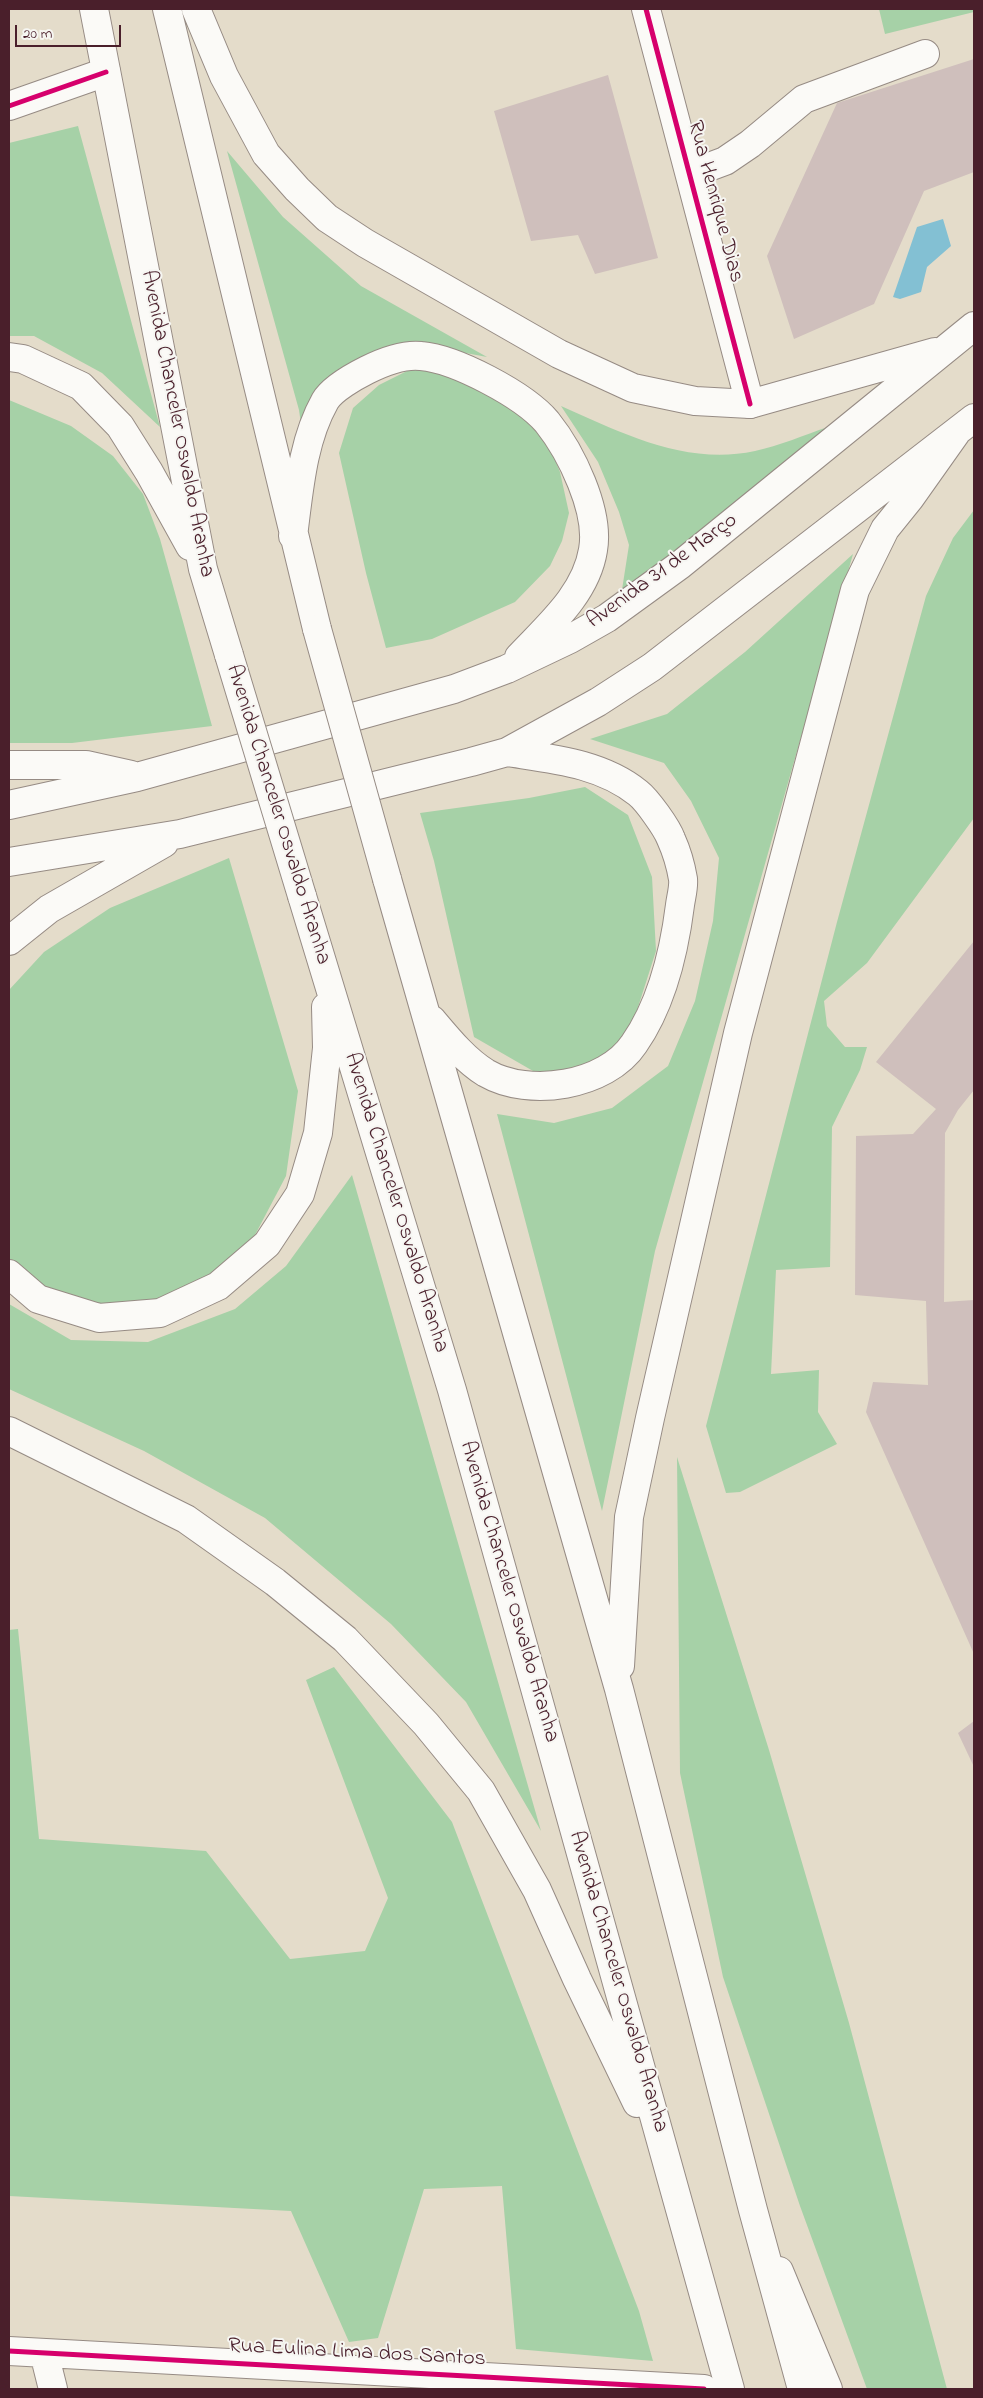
<!DOCTYPE html>
<html>
<head>
<meta charset="utf-8">
<style>
  body { margin:0 }
  #map { position:relative; width:983px; height:2398px; overflow:hidden; background:#e4dcca; font-family:"Indie Flower",sans-serif }
  canvas { display:block }
  .frame { position:absolute; inset:0; border:10px solid #4a1f2b; pointer-events:none }
  .scale { position:absolute; left:15px; top:25px; width:106px; height:22px; box-sizing:border-box; border:2px solid #4a1f2b; border-top:0; padding-left:6px; font-size:15px; line-height:18px; white-space:nowrap; color:#4a1f2b; -webkit-text-stroke:4px #f6f6f2; paint-order:stroke }
</style>
</head>
<body>
<div id="map">
<canvas width="983" height="2398"></canvas>
<div class="frame"></div>
<div class="scale">20 m</div>
</div>
<script>
const g = document.querySelector('canvas').getContext('2d');
g.lineJoin = 'round';
function paint(path, color) { g.fillStyle = color; g.fill(path, 'evenodd'); }
function trace(path, color, width, dash) { g.strokeStyle = color; g.lineWidth = width; g.lineCap = dash ? 'butt' : 'round'; g.setLineDash(dash || []); g.stroke(path); }
function label(font, color, halo, rows, align = 'center') {
  g.font = font + ' "Indie Flower",sans-serif'; g.lineWidth = 4; g.setLineDash([]); g.textBaseline = 'middle'; g.strokeStyle = halo; g.fillStyle = color; for (const [text, x, y, turn = 0] of rows) {
    g.save(); g.translate(x, y); g.rotate((+turn || 0) * Math.PI / 180); g.textAlign = isNaN(turn) ? turn : align; if (halo) g.strokeText(text, 0, 0); g.fillText(text, 0, 0); g.restore();
  }
}
const green = new Path2D(`
  M 879,9 L 974,9 L 974,12 L 885,34 Z
  M 78,126 L 160,427 L 102,373 L 34,336 L 9,336 L 9,143 Z
  M 227,151 L 283,217 L 361,286 L 487,357 L 423,345 L 379,350 L 303,438 L 299,410 Z
  M 419,365 L 505,392 L 546,438 L 560,472 L 569,513 L 562,541 L 550,566 L 515,602 L 432,639 L 386,648 L 366,573 L 339,453 L 353,408 L 379,385 Z
  M 9,400 L 71,426 L 113,456 L 143,494 L 160,539 L 212,726 L 72,743 L 9,743 Z
  M 561,406 C 622,433 686,466 755,451 C 779,446 804,435 828,427 L 621,596 L 629,545 L 619,512 L 598,462 Z
  M 974,510 L 974,818 L 867,963 L 824,1001 L 827,1026 L 845,1047 L 867,1047 L 860,1070 L 832,1127 L 830,1267 L 776,1270 L 771,1374 L 819,1370 L 818,1412 L 837,1444 L 740,1492 L 726,1493 L 706,1426 L 837,922 L 926,596 L 953,538 Z
  M 853,554 L 655,1251 L 602,1511 L 497,1114 L 554,1123 L 612,1108 L 668,1066 L 695,1001 L 713,921 L 719,858 L 691,801 L 664,763 L 590,739 L 667,714 L 745,652 Z
  M 585,787 L 628,815 L 652,877 L 656,951 L 631,1029 L 618,1052 L 587,1064 L 540,1075 L 474,1037 L 434,861 L 420,813 L 529,798 Z
  M 229,858 L 298,1091 L 286,1176 L 255,1235 L 211,1274 L 180,1294 L 144,1303 L 95,1308 L 66,1302 L 9,1262 L 9,990 L 44,952 L 110,908 Z
  M 352,1175 L 541,1831 L 466,1702 L 391,1624 L 265,1518 L 144,1451 L 9,1389 L 9,1304 L 71,1340 L 148,1342 L 235,1309 L 286,1266 Z
  M 677,1457 L 769,1750 L 849,2023 L 947,2389 L 867,2389 L 800,2206 L 723,1977 L 680,1773 Z
  M 18,1629 L 39,1839 L 206,1851 L 290,1959 L 365,1951 L 388,1898 L 306,1680 L 334,1667 L 452,1822 L 639,2311 L 653,2361 L 516,2349 L 502,2186 L 424,2189 L 378,2338 L 349,2342 L 291,2211 L 9,2196 L 9,1630 Z`);
const water = new Path2D(`
  M 943,219 L 951,246 L 927,267 L 921,292 L 900,299 L 893,297 L 917,227 Z`);
const building = new Path2D(`
  M 974,59 L 974,172 L 924,191 L 874,304 L 794,339 L 767,256 L 837,103 Z
  M 608,75 L 658,258 L 595,274 L 578,235 L 531,241 L 494,111 Z
  M 974,941 L 974,1090 L 958,1110 L 945,1133 L 944,1302 L 974,1300 L 974,1654 L 866,1412 L 873,1382 L 928,1385 L 926,1301 L 855,1295 L 856,1136 L 913,1134 L 936,1109 L 876,1062 Z
  M 974,1721 L 974,1767 L 958,1733 Z`);
const minor = new Path2D(`
  M 646,9 L 750,404
  M 9,106 L 106,72
  M 690,174 L 725,161 L 750,144 L 804,99 L 925,54
  M 779,2271 L 828,2389
  M 9,2351 L 704,2389
  M 44,2353 L 53,2389`);
const major = new Path2D(`
  M 94,9 L 203,569 L 229,655
  M 167,9 L 317,629
  M 196,9 L 224,76 L 266,154 L 297,189 L 327,218 L 365,243 L 559,354 L 633,388 L 695,401 L 750,404 L 935,352
  M 9,357 L 23,359 L 81,386 L 120,426 L 149,472 L 190,546
  M 293,536 C 299,491 302,442 325,401 C 332,389 355,376 367,370 C 383,362 403,354 421,356 C 456,359 524,395 547,422 C 571,452 600,511 593,550 C 586,594 548,626 519,657
  M 9,765 L 86,765 L 131,775
  M 9,805 L 137,777 L 454,689 L 507,669 L 570,639 L 607,618 L 680,565 L 974,326
  M 9,862 L 180,834 L 471,762 L 507,752 L 598,702 L 652,667 L 974,418
  M 387,879 L 619,1689 L 753,2210 L 802,2389
  M 302,896 L 452,1390 L 730,2389
  M 9,941 L 49,909 L 164,843
  M 432,1020 C 448,1039 465,1060 486,1073 C 529,1098 606,1086 634,1044 C 662,1004 674,953 680,905 C 681,897 684,887 683,879 C 681,867 676,850 671,839 C 667,828 647,800 638,793 C 601,763 552,759 507,752
  M 9,1274 L 38,1299 L 99,1318 L 160,1313 L 218,1286 L 267,1244 L 300,1194 L 318,1133 L 327,1048 L 326,1007
  M 9,1431 L 186,1519 L 275,1582 L 345,1639 L 426,1724 L 481,1791 L 537,1890 L 577,1979 L 637,2103
  M 620,1666 L 629,1517 L 650,1418 L 738,1033 L 855,590 L 885,529 L 910,498 L 956,433`);
const majorBridge = new Path2D(`
  M 317,629 L 387,879
  M 229,655 L 302,896`);
const cycleway = new Path2D(`
  M 646,9 L 750,404
  M 9,106 L 106,72
  M 9,2351 L 704,2389`);
const streetNames = [
  ["Rua Henrique Dias",714,202,75],
  ["Avenida Chanceler Osvaldo Aranha",176,424,79],
  ["Avenida 31 de Março",663,572,-36],
  ["Avenida Chanceler Osvaldo Aranha",277,815,73],
  ["Avenida Chanceler Osvaldo Aranha",395,1203,73],
  ["Avenida Chanceler Osvaldo Aranha",508,1592,74],
  ["Avenida Chanceler Osvaldo Aranha",617,1982,74],
  ["Rua Eulina Lima dos Santos",357,2354,3]
];
paint(green, '#a6d1a7');
paint(water, '#83c0d3');
paint(building, '#cfbfbc');
trace(minor, '#968b84', 30);
trace(major, '#968b84', 30);
trace(minor, '#fbfaf7', 28);
trace(major, '#fbfaf7', 28);
trace(majorBridge, '#968b84', 30, []);
trace(majorBridge, '#fbfaf7', 28);
trace(cycleway, '#d6006c', 5);
label('22px', '#4a1f2b', '#f6f6f2', streetNames);
</script>
</body>
</html>
